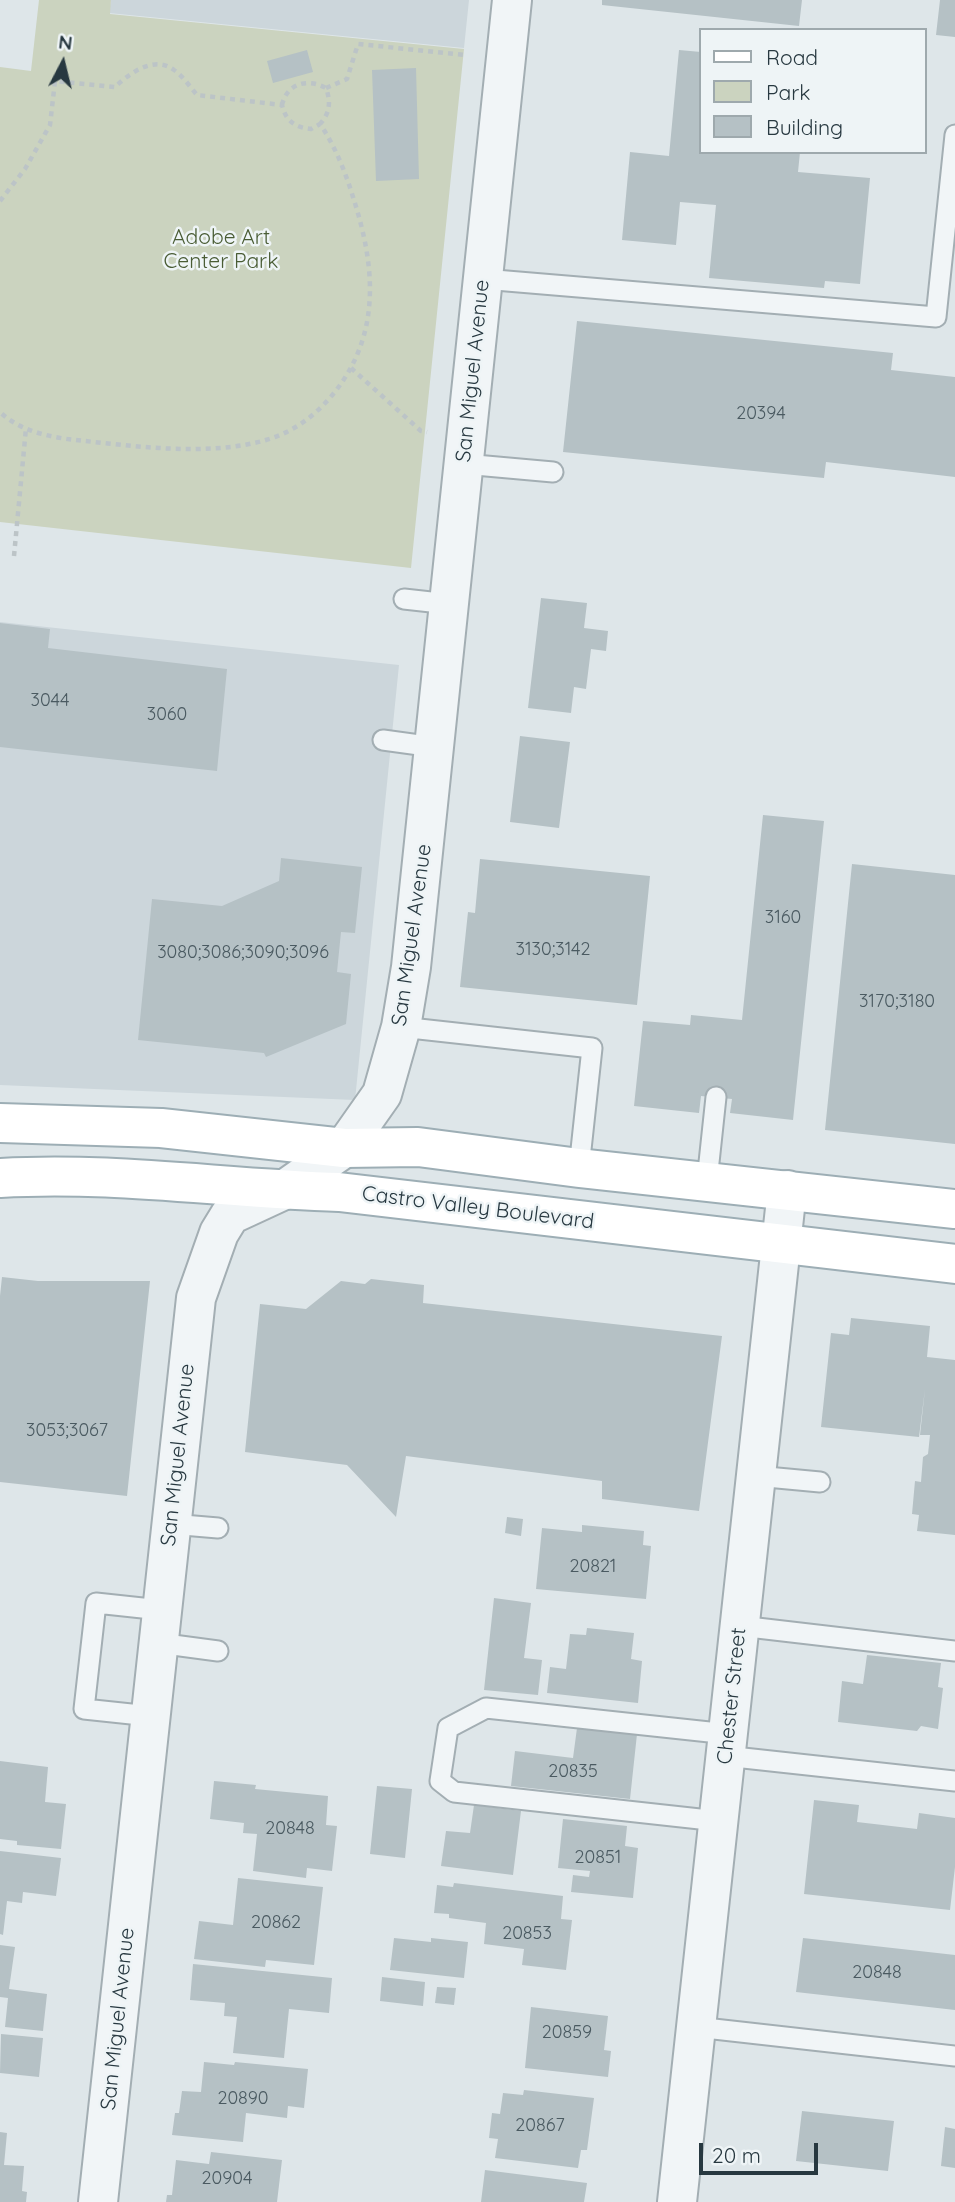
<!DOCTYPE html>
<html>
<head>
<meta charset="utf-8">
<style>
  body { margin:0 }
  #map { position:relative; width:955px; height:2202px; overflow:hidden; background:#dee6e9; font-family:Quicksand,sans-serif }
  canvas { display:block }
  .legend { position:absolute; left:699px; top:28px; width:228px; height:126px; box-sizing:border-box; background:#eef4f6; border:2px solid #9ea9ad; margin:0; padding:9px 12px; list-style:none; font-size:21px; color:#273840 }
  .legend li { display:flex; align-items:center; gap:14px; height:35px }
  .legend b { width:35px; border:2px solid #9ea9ad }
  .north { position:absolute; left:28px; top:28px; width:70px; height:70px; -webkit-text-stroke:5px #eef4f6; paint-order:stroke; rotate:7deg; font-size:19px; font-weight:700; line-height:28px; text-align:center; color:#273840 }
  .north::after { content:''; display:block; margin:auto; width:24px; height:32px; background:#273840; clip-path:polygon(50% 0,100% 100%,50% 72%,0 100%) }
  .scale { position:absolute; left:699px; top:2143px; width:119px; height:32px; box-sizing:border-box; border:4px solid #273840; border-top:0; padding-left:9px; font-size:21px; line-height:24px; white-space:nowrap; color:#273840; -webkit-text-stroke:5px #eef4f6; paint-order:stroke }
</style>
</head>
<body>
<div id="map">
<canvas width="955" height="2202"></canvas>
<ul class="legend">
<li><b style="height:9px;background:#fff"></b>Road</li>
<li><b style="height:19px;background:#cbd3bf"></b>Park</li>
<li><b style="height:19px;background:#b5c1c5"></b>Building</li>
</ul>
<div class="north">N</div>
<div class="scale">20 m</div>
</div>
<script>
const g = document.querySelector('canvas').getContext('2d');
g.lineJoin = 'round';
function paint(path, color) { g.fillStyle = color; g.fill(path, 'evenodd'); }
function trace(path, color, width, dash) { g.strokeStyle = color; g.lineWidth = width; g.lineCap = dash ? 'butt' : 'round'; g.setLineDash(dash || []); g.stroke(path); }
function label(font, color, halo, rows, align = 'center') {
  g.font = font + ' Quicksand,sans-serif'; g.lineWidth = 5; g.setLineDash([]); g.textBaseline = 'middle'; g.strokeStyle = halo; g.fillStyle = color; for (const [text, x, y, turn = 0] of rows) {
    g.save(); g.translate(x, y); g.rotate((+turn || 0) * Math.PI / 180); g.textAlign = isNaN(turn) ? turn : align; if (halo) g.strokeText(text, 0, 0); g.fillText(text, 0, 0); g.restore();
  }
}
const built = new Path2D(`
  M 111,0 L 469,0 L 464,48 L 109,13 Z
  M 0,622 L 399,665 L 355,1100 L 0,1085 Z`);
const green = new Path2D(`
  M 39,0 L 111,0 L 110,14 L 464,49 L 411,568 L 0,522 L 0,67 L 31,71 Z`);
const building = new Path2D(`
  M 602,0 L 802,0 L 799,26 L 602,5 Z
  M 940,0 L 955,0 L 955,37 L 936,35 Z
  M 307,50 L 313,72 L 273,83 L 267,61 Z
  M 679,50 L 701,52 L 701,152 L 800,152 L 798,172 L 870,178 L 860,284 L 825,281 L 824,288 L 709,278 L 716,205 L 680,202 L 676,245 L 622,240 L 630,152 L 669,156 Z
  M 416,68 L 419,179 L 376,181 L 372,70 Z
  M 577,321 L 893,353 L 891,370 L 955,377 L 955,477 L 826,462 L 824,478 L 563,452 Z
  M 541,598 L 587,603 L 584,628 L 608,631 L 606,651 L 591,649 L 586,689 L 574,687 L 571,713 L 528,708 Z
  M 0,623 L 50,629 L 48,648 L 227,669 L 217,771 L 0,747 Z
  M 520,736 L 570,742 L 559,828 L 510,822 Z
  M 763,815 L 824,821 L 793,1120 L 730,1113 L 732,1099 L 701,1096 L 699,1113 L 634,1106 L 643,1021 L 690,1025 L 691,1015 L 742,1020 Z
  M 281,858 L 362,867 L 355,933 L 341,932 L 337,972 L 351,974 L 346,1024 L 266,1057 L 264,1053 L 138,1040 L 152,899 L 222,906 L 279,881 Z
  M 480,859 L 650,876 L 637,1005 L 460,987 L 468,912 L 475,913 Z
  M 852,864 L 955,875 L 955,1144 L 825,1130 Z
  M 2,1277 L 38,1281 L 150,1281 L 127,1496 L 0,1482 L 0,1296 Z
  M 371,1279 L 424,1285 L 423,1303 L 722,1336 L 699,1511 L 602,1499 L 602,1481 L 406,1456 L 396,1517 L 347,1465 L 245,1452 L 260,1304 L 306,1309 L 341,1281 L 365,1284 Z
  M 851,1318 L 930,1326 L 927,1357 L 955,1360 L 955,1535 L 917,1531 L 919,1515 L 912,1514 L 915,1481 L 921,1482 L 923,1457 L 928,1454 L 930,1435 L 920,1435 L 925,1389 L 919,1437 L 821,1427 L 831,1333 L 849,1335 Z
  M 507,1517 L 523,1519 L 521,1536 L 505,1533 Z
  M 582,1525 L 644,1531 L 643,1545 L 651,1546 L 646,1599 L 536,1589 L 542,1528 L 582,1532 Z
  M 494,1598 L 531,1603 L 524,1658 L 542,1660 L 538,1695 L 484,1690 Z
  M 587,1628 L 634,1633 L 631,1659 L 642,1661 L 638,1703 L 547,1693 L 550,1667 L 566,1669 L 570,1634 L 586,1635 Z
  M 867,1655 L 941,1663 L 938,1687 L 943,1688 L 938,1729 L 921,1726 L 917,1731 L 838,1722 L 842,1681 L 863,1684 Z
  M 577,1728 L 637,1734 L 630,1799 L 511,1786 L 515,1751 L 573,1758 Z
  M 0,1761 L 48,1767 L 45,1802 L 66,1804 L 61,1849 L 17,1845 L 17,1841 L 0,1839 Z
  M 214,1781 L 256,1785 L 255,1789 L 328,1796 L 326,1825 L 337,1826 L 332,1871 L 307,1868 L 306,1878 L 253,1871 L 257,1834 L 243,1833 L 244,1823 L 210,1819 Z
  M 377,1786 L 412,1789 L 405,1858 L 370,1854 Z
  M 814,1800 L 859,1805 L 857,1822 L 917,1829 L 919,1813 L 955,1818 L 955,1867 L 950,1910 L 804,1894 Z
  M 474,1805 L 521,1811 L 513,1875 L 441,1866 L 446,1831 L 470,1833 Z
  M 563,1819 L 627,1826 L 625,1846 L 638,1848 L 633,1898 L 571,1892 L 573,1875 L 589,1877 L 590,1871 L 558,1868 Z
  M 0,1851 L 61,1858 L 56,1896 L 23,1892 L 22,1903 L 7,1901 L 3,1935 L 0,1934 Z
  M 238,1878 L 323,1887 L 314,1965 L 266,1960 L 265,1967 L 194,1959 L 199,1921 L 233,1925 Z
  M 454,1883 L 563,1896 L 561,1919 L 572,1920 L 566,1970 L 522,1965 L 524,1949 L 484,1944 L 486,1923 L 449,1918 L 449,1914 L 434,1913 L 437,1885 L 453,1887 Z
  M 394,1938 L 431,1942 L 431,1938 L 468,1942 L 464,1978 L 390,1970 Z
  M 803,1938 L 955,1955 L 955,2010 L 796,1992 Z
  M 0,1945 L 15,1947 L 9,1989 L 47,1994 L 43,2031 L 5,2027 L 8,1998 L 0,1997 Z
  M 193,1964 L 332,1978 L 329,2013 L 289,2009 L 284,2058 L 233,2053 L 237,2017 L 224,2016 L 225,2003 L 190,2000 Z
  M 382,1977 L 425,1982 L 423,2006 L 380,2001 Z
  M 437,1987 L 456,1988 L 454,2005 L 435,2003 Z
  M 531,2007 L 608,2016 L 604,2050 L 611,2051 L 608,2077 L 525,2068 Z
  M 1,2034 L 43,2038 L 39,2077 L 0,2073 Z
  M 204,2062 L 234,2065 L 235,2062 L 308,2069 L 304,2108 L 288,2106 L 287,2118 L 246,2113 L 243,2142 L 172,2135 L 175,2113 L 179,2113 L 182,2091 L 201,2092 Z
  M 524,2090 L 594,2098 L 587,2150 L 581,2150 L 578,2168 L 495,2158 L 498,2139 L 489,2138 L 492,2113 L 500,2114 L 503,2093 L 523,2095 Z
  M 802,2111 L 894,2121 L 888,2171 L 796,2161 Z
  M 945,2127 L 955,2129 L 955,2168 L 941,2166 Z
  M 0,2132 L 7,2133 L 4,2165 L 24,2166 L 22,2191 L 27,2192 L 26,2202 L 0,2202 Z
  M 211,2152 L 282,2160 L 277,2202 L 166,2202 L 167,2195 L 172,2195 L 176,2160 L 209,2164 Z
  M 485,2170 L 587,2183 L 584,2202 L 481,2202 Z`);
const path = new Path2D(`
  M 326,88 L 347,79 L 358,44 L 465,55
  M 282,105 C 287,83 308,78 326,88 C 331,102 330,113 320,124
  M 0,201 L 25,169 L 50,125 L 55,81 L 115,87 C 130,73 154,55 174,70 C 183,76 190,87 197,95 L 282,105 C 286,121 294,127 311,129 L 320,124 C 335,146 345,171 353,197 C 375,265 382,333 334,393 C 316,415 294,432 266,440 C 206,457 136,446 75,440 C 49,437 20,431 0,412
  M 351,368 L 421,431 L 427,432
  M 14,556 L 26,428`);
const service = new Path2D(`
  M 483,279 L 936,317 L 955,135
  M 464,464 L 553,472
  M 404,599 L 449,604
  M 383,740 L 434,747
  M 401,1027 L 592,1048 L 579,1168
  M 707,1181 L 716,1097
  M 756,1476 L 820,1482
  M 171,1524 L 218,1528
  M 740,1626 L 955,1651
  M 158,1643 L 218,1651
  M 150,1716 L 84,1709 L 96,1603 L 161,1610
  M 725,1756 L 955,1781
  M 718,1821 L 454,1792 L 440,1781 L 448,1728 L 486,1708 L 728,1734
  M 696,2027 L 955,2056`);
const minor = new Path2D(`
  M 98,2202 L 196,1298 L 219,1233 L 230,1215 L 284,1190 L 344,1148 L 382,1094 L 401,1027 L 411,967 L 512,0
  M 677,2202 L 787,1190`);
const primary = new Path2D(`
  M 0,1123 L 161,1128 L 344,1148 L 418,1147 L 579,1168 L 955,1209
  M 0,1178 C 113,1171 226,1189 339,1192 L 955,1264`);
const numberNames = [
  ["20394",761,414],
  ["3044",50,701],
  ["3060",167,715],
  ["3160",783,918],
  ["3130;3142",553,950],
  ["3080;3086;3090;3096",243,953],
  ["3170;3180",897,1002],
  ["3053;3067",67,1431],
  ["20821",593,1567],
  ["20835",573,1772],
  ["20848",290,1829],
  ["20851",598,1858],
  ["20862",276,1923],
  ["20853",527,1934],
  ["20848",877,1973],
  ["20859",567,2033],
  ["20890",243,2099],
  ["20867",540,2126],
  ["20904",227,2179]
];
const parkNames = [
  ["Adobe Art",221,238],
  ["Center Park",221,262]
];
const streetNames = [
  ["San Miguel Avenue",473,371,-84],
  ["San Miguel Avenue",412,935,-82],
  ["Castro Valley Boulevard",478,1208,7],
  ["San Miguel Avenue",178,1455,-84],
  ["Chester Street",732,1696,-84],
  ["San Miguel Avenue",118,2019,-84]
];
paint(built, '#ccd6db');
paint(green, '#cbd3bf');
paint(building, '#b5c1c5');
trace(service, '#a3aeb3', 23);
trace(minor, '#a3aeb3', 42);
trace(primary, '#9daeb5', 42);
trace(path, '#bcc4c7', 4.5, [5, 5]);
trace(service, '#f1f5f7', 19);
trace(minor, '#f1f5f7', 38);
trace(primary, '#fff', 38);
label('18px', '#4a5a61', null, numberNames);
label('21px', '#495c34', '#eef4f6', parkNames);
label('21px', '#273840', '#eef4f6', streetNames);
</script>
</body>
</html>
